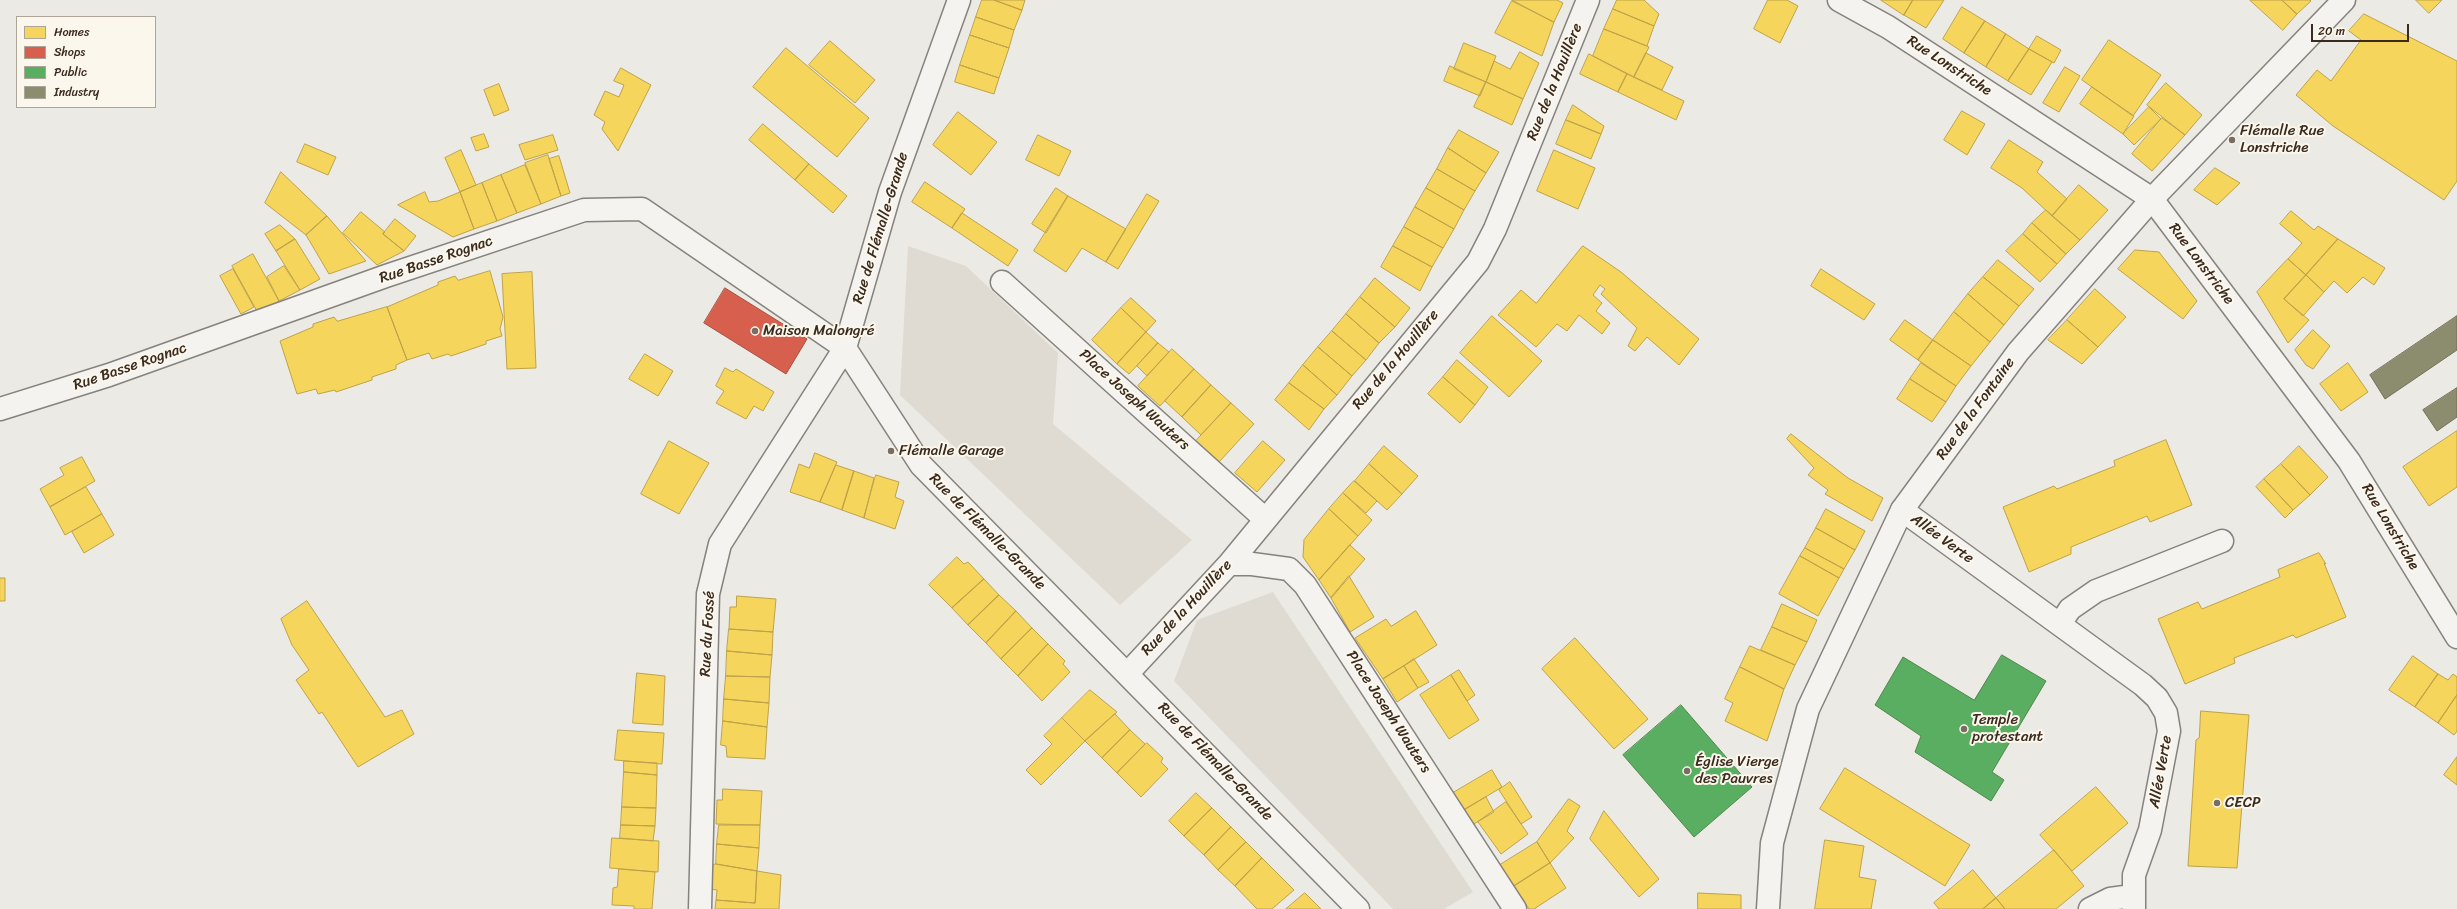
<!DOCTYPE html>
<html>
<head>
<meta charset="utf-8">
<style>
  body { margin:0 }
  #map { position:relative; width:2457px; height:909px; overflow:hidden; background:#eceae4; font-family:Sriracha,sans-serif }
  canvas { display:block }
  .legend { position:absolute; left:16px; top:16px; width:140px; height:92px; box-sizing:border-box; background:#fbf7ec; border:1px solid #aea59a; margin:0; padding:5px 7px; list-style:none; font-size:12px; color:#3b2a1e }
  .legend li { display:flex; align-items:center; gap:8px; height:20px }
  .legend b { width:20px; border:1px solid #aea59a }
  .scale { position:absolute; left:2311px; top:24px; width:98px; height:18px; box-sizing:border-box; border:2px solid #3b2a1e; border-top:0; padding-left:5px; font-size:12px; line-height:14px; white-space:nowrap; color:#3b2a1e; -webkit-text-stroke:3px #fbf7ec; paint-order:stroke }
</style>
</head>
<body>
<div id="map">
<canvas width="2457" height="909"></canvas>
<ul class="legend">
<li><b style="height:11px;background:#f6d55c"></b>Homes</li>
<li><b style="height:11px;background:#d6604d"></b>Shops</li>
<li><b style="height:11px;background:#5aae61"></b>Public</li>
<li><b style="height:11px;background:#8c8c6e"></b>Industry</li>
</ul>
<div class="scale">20 m</div>
</div>
<script>
const g = document.querySelector('canvas').getContext('2d');
g.lineJoin = 'round';
function paint(path, color) { g.fillStyle = color; g.fill(path, 'evenodd'); }
function trace(path, color, width, dash) { g.strokeStyle = color; g.lineWidth = width; g.lineCap = dash ? 'butt' : 'round'; g.setLineDash(dash || []); g.stroke(path); }
function label(font, color, halo, rows, align = 'center') {
  g.font = font + ' Sriracha,sans-serif'; g.lineWidth = 4; g.setLineDash([]); g.textBaseline = 'middle'; g.strokeStyle = halo; g.fillStyle = color; for (const [text, x, y, turn = 0] of rows) {
    g.save(); g.translate(x, y); g.rotate((+turn || 0) * Math.PI / 180); g.textAlign = isNaN(turn) ? turn : align; if (halo) g.strokeText(text, 0, 0); g.fillText(text, 0, 0); g.restore();
  }
}
const built = new Path2D(`
  M 908,246 L 966,266 L 1058,353 L 1053,424 L 1192,540 L 1120,605 L 900,395 Z
  M 1273,592 L 1473,892 L 1444,909 L 1393,909 L 1174,681 L 1197,620 Z`);
const homes = new Path2D(`
  M 982,0 L 994,0 L 1022,10 L 1014,30 L 976,17 Z
  M 994,0 L 1025,0 L 1022,10 Z
  M 1512,0 L 1557,0 L 1563,3 L 1554,22 Z
  M 1617,0 L 1644,0 L 1659,14 L 1654,26 L 1613,9 Z
  M 1768,0 L 1787,0 L 1798,6 L 1780,43 L 1754,29 Z
  M 1881,0 L 1913,0 L 1904,15 Z
  M 1913,0 L 1944,0 L 1926,28 L 1904,15 Z
  M 2250,0 L 2282,0 L 2297,14 L 2283,30 Z
  M 2282,0 L 2310,0 L 2311,1 L 2297,14 Z
  M 2416,0 L 2442,0 L 2429,13 Z
  M 1512,1 L 1554,22 L 1542,56 L 1495,33 Z
  M 1962,7 L 1985,21 L 1964,53 L 1943,39 Z
  M 1613,9 L 1654,26 L 1647,46 L 1604,29 Z
  M 2364,14 L 2457,61 L 2457,181 L 2444,200 L 2333,126 L 2296,95 L 2317,70 L 2331,81 L 2361,40 L 2349,31 Z
  M 976,17 L 1014,30 L 1009,48 L 970,35 Z
  M 1985,21 L 2006,34 L 1986,67 L 1964,53 Z
  M 1604,29 L 1649,47 L 1634,77 L 1593,56 Z
  M 2006,34 L 2029,49 L 2008,81 L 1986,67 Z
  M 970,35 L 1009,48 L 999,78 L 960,65 Z
  M 2037,36 L 2061,50 L 2054,63 L 2029,49 Z
  M 2109,40 L 2161,75 L 2133,116 L 2082,80 Z
  M 830,41 L 875,80 L 855,103 L 809,65 Z
  M 1464,43 L 1496,56 L 1486,82 L 1454,69 Z
  M 786,48 L 869,118 L 837,157 L 753,87 Z
  M 2029,49 L 2052,62 L 2031,95 L 2008,81 Z
  M 1520,52 L 1539,63 L 1523,99 L 1486,82 L 1494,61 L 1510,69 Z
  M 1646,53 L 1673,67 L 1662,90 L 1634,77 Z
  M 1589,54 L 1627,74 L 1618,92 L 1580,74 Z
  M 960,65 L 999,78 L 994,94 L 955,82 Z
  M 1450,66 L 1486,82 L 1480,96 L 1444,81 Z
  M 2065,67 L 2080,76 L 2059,112 L 2043,103 Z
  M 621,68 L 651,85 L 618,151 L 602,129 L 605,122 L 594,115 L 605,91 L 619,97 L 624,85 L 614,81 Z
  M 1627,74 L 1684,101 L 1676,120 L 1618,92 Z
  M 1486,82 L 1523,99 L 1512,125 L 1474,107 Z
  M 2166,83 L 2202,115 L 2185,135 L 2147,105 Z
  M 499,84 L 509,110 L 494,116 L 484,90 Z
  M 2092,87 L 2134,116 L 2123,134 L 2080,104 Z
  M 1573,105 L 1604,126 L 1601,134 L 1566,120 Z
  M 2149,107 L 2161,119 L 2134,145 L 2123,134 Z
  M 1962,111 L 1985,124 L 1967,155 L 1944,140 Z
  M 958,112 L 997,142 L 971,175 L 933,145 Z
  M 2162,118 L 2185,135 L 2152,171 L 2132,154 Z
  M 1566,120 L 1601,134 L 1591,159 L 1556,144 Z
  M 763,124 L 809,164 L 795,180 L 749,140 Z
  M 1459,130 L 1499,152 L 1486,173 L 1448,148 Z
  M 484,134 L 489,147 L 476,151 L 471,138 Z
  M 553,135 L 558,150 L 525,160 L 519,145 Z
  M 1038,135 L 1071,151 L 1059,176 L 1026,160 Z
  M 2009,140 L 2043,162 L 2037,172 L 2067,199 L 2052,216 L 2022,188 L 1991,168 Z
  M 305,144 L 336,157 L 328,175 L 297,162 Z
  M 1448,148 L 1486,173 L 1475,191 L 1437,169 Z
  M 461,150 L 476,185 L 460,192 L 445,158 Z
  M 1554,150 L 1595,168 L 1578,209 L 1537,191 Z
  M 548,155 L 561,196 L 541,204 L 525,163 Z
  M 559,156 L 570,193 L 561,196 L 549,159 Z
  M 809,164 L 847,196 L 833,213 L 795,180 Z
  M 525,165 L 541,204 L 517,213 L 501,175 Z
  M 2215,168 L 2240,183 L 2217,205 L 2194,190 Z
  M 1437,169 L 1475,191 L 1464,210 L 1426,188 Z
  M 281,172 L 327,216 L 306,235 L 265,203 Z
  M 501,175 L 517,213 L 497,221 L 482,183 Z
  M 925,182 L 965,209 L 952,228 L 912,202 Z
  M 482,183 L 497,221 L 474,229 L 460,192 Z
  M 2079,185 L 2108,210 L 2080,240 L 2052,216 Z
  M 1056,188 L 1068,196 L 1046,233 L 1032,224 Z
  M 1426,188 L 1464,210 L 1454,229 L 1415,207 Z
  M 425,192 L 429,202 L 438,201 L 460,192 L 474,229 L 453,237 L 398,205 Z
  M 1147,194 L 1159,201 L 1118,269 L 1106,262 Z
  M 1068,196 L 1126,229 L 1106,262 L 1082,248 L 1066,272 L 1034,251 Z
  M 1415,207 L 1454,229 L 1443,248 L 1404,227 Z
  M 2046,210 L 2080,240 L 2066,254 L 2032,223 Z
  M 2291,211 L 2314,230 L 2318,226 L 2338,239 L 2306,275 L 2288,259 L 2302,243 L 2280,224 Z
  M 361,212 L 385,232 L 383,234 L 404,251 L 377,265 L 343,233 Z
  M 962,213 L 1018,250 L 1008,266 L 952,228 Z
  M 327,216 L 366,261 L 329,274 L 306,235 Z
  M 395,219 L 416,236 L 404,251 L 383,234 Z
  M 2032,223 L 2066,254 L 2057,264 L 2023,234 Z
  M 280,225 L 295,239 L 276,251 L 265,234 Z
  M 1404,227 L 1443,248 L 1432,267 L 1393,246 Z
  M 2023,234 L 2057,264 L 2040,282 L 2006,251 Z
  M 295,239 L 320,279 L 300,290 L 276,251 Z
  M 2338,239 L 2385,268 L 2374,285 L 2363,277 L 2347,293 L 2334,281 L 2324,292 L 2306,275 Z
  M 1393,246 L 1432,267 L 1420,291 L 1381,267 Z
  M 1583,246 L 1621,272 L 1699,339 L 1679,365 L 1647,337 L 1635,351 L 1628,346 L 1637,328 L 1601,294 L 1605,289 L 1600,285 L 1593,295 L 1602,303 L 1596,311 L 1610,323 L 1602,334 L 1579,315 L 1567,331 L 1557,324 L 1536,347 L 1498,315 L 1521,290 L 1536,303 Z
  M 2135,250 L 2159,252 L 2197,301 L 2183,319 L 2118,269 Z
  M 253,254 L 279,301 L 258,313 L 232,266 Z
  M 2288,259 L 2306,275 L 2284,299 L 2309,320 L 2288,343 L 2257,292 Z
  M 1998,260 L 2034,289 L 2019,306 L 1983,277 Z
  M 284,266 L 300,290 L 279,301 L 267,277 Z
  M 233,269 L 254,307 L 241,314 L 220,276 Z
  M 1821,269 L 1875,304 L 1864,320 L 1811,286 Z
  M 490,271 L 503,317 L 500,329 L 502,336 L 486,341 L 486,344 L 451,356 L 448,354 L 432,359 L 429,353 L 407,360 L 387,307 L 438,285 L 438,282 L 455,276 L 458,280 Z
  M 532,272 L 536,368 L 507,369 L 502,274 Z
  M 2306,275 L 2324,292 L 2303,316 L 2284,299 Z
  M 1983,277 L 2019,306 L 2004,325 L 1968,294 Z
  M 1375,278 L 1410,308 L 1395,327 L 1360,297 Z
  M 2095,289 L 2126,317 L 2098,347 L 2067,320 Z
  M 1968,294 L 2004,325 L 1990,342 L 1954,312 Z
  M 1360,297 L 1395,327 L 1379,343 L 1346,314 Z
  M 1131,298 L 1156,321 L 1146,332 L 1121,308 Z
  M 387,307 L 407,360 L 396,365 L 396,369 L 372,377 L 372,380 L 336,392 L 335,390 L 318,394 L 316,389 L 297,394 L 280,341 L 313,327 L 313,324 L 334,317 L 337,321 Z
  M 1121,308 L 1146,332 L 1117,364 L 1092,340 Z
  M 1954,312 L 1990,342 L 1971,366 L 1933,340 Z
  M 1346,314 L 1379,343 L 1366,360 L 1332,331 Z
  M 1492,316 L 1542,361 L 1509,397 L 1460,353 Z
  M 1905,320 L 1933,340 L 1918,360 L 1890,340 Z
  M 2067,320 L 2098,347 L 2082,364 L 2048,340 Z
  M 2313,330 L 2330,346 L 2313,369 L 2306,365 L 2295,350 Z
  M 1332,331 L 1366,360 L 1352,376 L 1318,347 Z
  M 1146,332 L 1158,343 L 1129,374 L 1117,364 Z
  M 1933,340 L 1971,366 L 1956,386 L 1918,360 Z
  M 1158,343 L 1169,352 L 1147,376 L 1137,366 Z
  M 1318,347 L 1352,376 L 1337,395 L 1303,365 Z
  M 1172,349 L 1194,369 L 1160,406 L 1138,386 Z
  M 645,354 L 673,371 L 658,396 L 629,379 Z
  M 1457,360 L 1488,387 L 1475,405 L 1443,377 Z
  M 1921,363 L 1956,386 L 1946,402 L 1910,379 Z
  M 2348,363 L 2368,392 L 2341,411 L 2320,384 Z
  M 1303,365 L 1337,395 L 1324,409 L 1289,383 Z
  M 725,368 L 733,372 L 736,369 L 774,392 L 763,411 L 754,406 L 746,419 L 716,403 L 724,391 L 716,386 Z
  M 1194,369 L 1211,385 L 1182,417 L 1165,401 Z
  M 1443,377 L 1475,405 L 1460,423 L 1428,394 Z
  M 1910,379 L 1946,402 L 1932,422 L 1897,399 Z
  M 1289,383 L 1324,409 L 1309,430 L 1275,400 Z
  M 1211,385 L 1231,403 L 1201,435 L 1182,417 Z
  M 1231,403 L 1254,424 L 1219,462 L 1196,441 Z
  M 2457,431 L 2457,487 L 2429,506 L 2403,467 Z
  M 1791,434 L 1848,478 L 1883,498 L 1872,521 L 1825,494 L 1828,490 L 1808,475 L 1814,468 L 1787,439 Z
  M 2166,440 L 2192,505 L 2150,522 L 2147,516 L 2071,547 L 2071,554 L 2029,572 L 2003,507 L 2054,486 L 2057,489 L 2115,466 L 2114,461 Z
  M 669,441 L 709,463 L 679,514 L 641,494 Z
  M 1263,441 L 1285,460 L 1257,492 L 1235,473 Z
  M 1384,446 L 1418,476 L 1402,494 L 1369,464 Z
  M 2299,446 L 2328,477 L 2310,495 L 2281,464 Z
  M 815,453 L 837,462 L 820,502 L 790,492 L 799,464 L 809,468 Z
  M 82,457 L 95,481 L 50,507 L 40,489 L 64,475 L 60,468 Z
  M 1369,464 L 1402,494 L 1387,510 L 1355,481 Z
  M 2281,464 L 2310,495 L 2293,510 L 2264,479 Z
  M 836,465 L 854,471 L 842,510 L 820,502 Z
  M 854,471 L 874,478 L 864,518 L 842,510 Z
  M 876,475 L 899,482 L 895,497 L 904,501 L 895,529 L 864,518 Z
  M 2264,479 L 2293,510 L 2285,518 L 2256,487 Z
  M 1354,481 L 1377,501 L 1366,513 L 1343,493 Z
  M 86,487 L 102,514 L 65,535 L 50,507 Z
  M 1343,493 L 1372,520 L 1358,536 L 1329,509 Z
  M 1329,509 L 1358,536 L 1319,580 L 1303,557 L 1304,540 Z
  M 1826,509 L 1865,531 L 1855,550 L 1816,528 Z
  M 102,514 L 114,535 L 84,553 L 72,532 Z
  M 1816,528 L 1855,550 L 1844,569 L 1805,548 Z
  M 1350,545 L 1365,559 L 1331,598 L 1319,580 Z
  M 1805,548 L 1844,569 L 1839,578 L 1800,556 Z
  M 2319,553 L 2326,564 L 2324,563 L 2346,617 L 2296,638 L 2293,635 L 2234,658 L 2235,663 L 2185,684 L 2158,619 L 2198,602 L 2202,609 L 2280,577 L 2278,570 Z
  M 1800,556 L 1839,578 L 1818,616 L 1779,594 Z
  M 957,557 L 964,564 L 968,562 L 984,579 L 952,608 L 929,585 Z
  M 1349,576 L 1374,617 L 1350,632 L 1331,598 Z
  M 0,578 L 5,578 L 5,601 L 0,601 Z
  M 984,579 L 999,595 L 968,625 L 952,608 Z
  M 999,595 L 1016,611 L 986,643 L 968,625 Z
  M 737,596 L 776,599 L 773,632 L 729,629 L 730,607 L 736,607 Z
  M 307,601 L 385,717 L 402,710 L 414,734 L 358,767 L 322,712 L 319,714 L 296,680 L 309,670 L 292,645 L 281,619 Z
  M 1782,604 L 1817,620 L 1807,642 L 1772,627 Z
  M 1016,611 L 1032,628 L 1001,659 L 986,643 Z
  M 1416,611 L 1437,645 L 1383,679 L 1355,638 L 1386,619 L 1391,626 Z
  M 1772,627 L 1807,642 L 1795,665 L 1761,650 Z
  M 1032,628 L 1048,644 L 1018,676 L 1001,659 Z
  M 729,629 L 773,632 L 772,655 L 727,651 Z
  M 1575,638 L 1648,719 L 1614,749 L 1542,669 Z
  M 1048,644 L 1065,661 L 1063,664 L 1070,672 L 1042,701 L 1018,676 Z
  M 1750,646 L 1795,665 L 1784,689 L 1740,667 Z
  M 727,651 L 772,655 L 770,677 L 726,676 Z
  M 2413,656 L 2438,674 L 2415,707 L 2389,690 Z
  M 1414,659 L 1429,682 L 1418,688 L 1404,666 Z
  M 1404,666 L 1418,688 L 1397,702 L 1383,679 Z
  M 1740,667 L 1784,689 L 1767,741 L 1725,721 L 1733,703 L 1725,699 Z
  M 1459,670 L 1475,695 L 1467,701 L 1451,675 Z
  M 637,673 L 665,676 L 663,725 L 633,723 Z
  M 2438,674 L 2448,680 L 2453,674 L 2457,677 L 2457,695 L 2438,723 L 2415,707 Z
  M 1451,675 L 1479,720 L 1449,739 L 1420,695 Z
  M 726,676 L 770,677 L 769,703 L 724,699 Z
  M 1090,690 L 1117,712 L 1085,741 L 1062,718 Z
  M 2457,695 L 2457,731 L 2454,735 L 2438,723 Z
  M 724,699 L 769,703 L 767,727 L 723,721 Z
  M 2201,711 L 2249,715 L 2237,868 L 2188,866 L 2196,740 L 2199,738 Z
  M 1115,714 L 1130,730 L 1102,758 L 1085,741 Z
  M 1062,718 L 1085,741 L 1041,785 L 1026,770 L 1052,744 L 1044,736 Z
  M 723,721 L 767,727 L 765,759 L 727,757 L 726,746 L 721,745 Z
  M 618,730 L 664,733 L 662,764 L 615,760 Z
  M 1130,730 L 1145,744 L 1117,773 L 1102,758 Z
  M 1147,743 L 1163,758 L 1161,762 L 1168,769 L 1141,797 L 1117,773 Z
  M 2457,757 L 2457,785 L 2444,775 Z
  M 624,761 L 657,763 L 657,775 L 624,772 Z
  M 1845,768 L 1970,845 L 1945,886 L 1820,809 Z
  M 1492,770 L 1502,787 L 1464,810 L 1453,793 Z
  M 624,772 L 657,775 L 656,808 L 622,807 Z
  M 1510,782 L 1532,817 L 1521,824 L 1499,790 Z
  M 2096,787 L 2128,823 L 2072,871 L 2040,835 Z
  M 723,789 L 762,791 L 760,825 L 716,824 L 717,800 L 722,800 Z
  M 1196,793 L 1212,808 L 1184,836 L 1169,821 Z
  M 1486,797 L 1494,812 L 1472,825 L 1464,810 Z
  M 1569,799 L 1580,806 L 1567,831 L 1574,838 L 1550,863 L 1537,842 Z
  M 1506,802 L 1528,834 L 1501,854 L 1478,822 Z
  M 622,807 L 656,808 L 655,826 L 621,825 Z
  M 1212,808 L 1231,827 L 1204,855 L 1184,836 Z
  M 1604,811 L 1659,879 L 1639,897 L 1590,839 Z
  M 621,825 L 655,826 L 653,841 L 620,838 Z
  M 719,825 L 760,825 L 759,848 L 717,844 Z
  M 1231,827 L 1246,842 L 1218,870 L 1204,855 Z
  M 612,838 L 659,841 L 658,872 L 610,868 Z
  M 1825,840 L 1864,846 L 1859,877 L 1876,880 L 1871,909 L 1815,909 Z
  M 1246,842 L 1262,858 L 1235,886 L 1218,870 Z
  M 1537,842 L 1550,863 L 1514,886 L 1500,865 Z
  M 717,844 L 759,848 L 757,871 L 716,864 Z
  M 2054,850 L 2084,886 L 2056,909 L 2005,909 L 1996,898 Z
  M 1262,858 L 1294,890 L 1272,909 L 1257,909 L 1235,886 Z
  M 1550,863 L 1566,888 L 1534,909 L 1529,909 L 1514,886 Z
  M 716,864 L 757,871 L 755,903 L 716,900 L 717,890 L 711,889 L 713,865 Z
  M 619,869 L 655,872 L 652,909 L 634,909 L 634,906 L 612,905 L 613,888 L 617,887 Z
  M 1973,870 L 1996,898 L 1983,909 L 1939,909 L 1934,903 Z
  M 757,871 L 781,875 L 779,909 L 715,909 L 716,900 L 755,903 Z
  M 1305,893 L 1321,909 L 1286,909 Z
  M 1698,893 L 1741,895 L 1741,909 L 1698,909 Z
  M 1996,898 L 2005,909 L 1983,909 Z`);
const shops = new Path2D(`
  M 725,288 L 807,339 L 786,374 L 704,323 Z`);
const public = new Path2D(`
  M 2002,655 L 2046,681 L 1992,772 L 2004,780 L 1991,801 L 1915,752 L 1921,736 L 1875,705 L 1903,657 L 1974,700 Z
  M 1681,705 L 1752,787 L 1694,837 L 1623,755 Z`);
const industry = new Path2D(`
  M 2457,316 L 2457,350 L 2385,399 L 2370,375 Z
  M 2457,388 L 2457,417 L 2437,431 L 2423,410 Z`);
const street = new Path2D(`
  M 1839,0 L 1888,27 L 2152,199 L 2349,461 L 2457,637
  M 1002,282 L 1265,519
  M 0,409 L 109,375 L 386,276 L 584,210 L 642,209 L 845,348 L 720,544 L 708,594 L 700,909
  M 1902,510 L 2143,685 L 2157,698 L 2166,713 L 2169,731 L 2150,830 L 2134,875 L 2134,909
  M 1229,564 L 1252,564 L 1289,569 L 1305,585 L 1515,909
  M 2060,624 L 2070,609 L 2096,591 L 2222,541
  M 1128,673 L 1229,564 L 1478,262 L 1495,229 L 1588,0
  M 2090,909 L 2110,899 L 2132,896`);
const secondary = new Path2D(`
  M 959,0 L 890,192 L 845,348 L 921,465 L 1358,909
  M 1768,909 L 1772,843 L 1808,709 L 1902,510 L 2018,352 L 2152,199 L 2344,0`);
const markers = [
  [2232,140,4,"#796d63"],
  [755,331,4,"#796d63"],
  [891,451,4,"#796d63"],
  [1964,729,4,"#796d63"],
  [1687,771,4,"#796d63"],
  [2217,803,4,"#796d63"]
];
const streetNames = [
  ["Rue Lonstriche",1949,66,33],
  ["Rue de la Houillère",1555,82,-68],
  ["Rue de Flémalle-Grande",881,228,-73],
  ["Rue Basse Rognac",436,260,-19],
  ["Rue Lonstriche",2201,264,53],
  ["Rue de la Houillère",1396,360,-50],
  ["Rue Basse Rognac",130,367,-19],
  ["Place Joseph Wauters",1134,400,42],
  ["Rue de la Fontaine",1976,409,-54],
  ["Rue Lonstriche",2390,527,59],
  ["Rue de Flémalle-Grande",987,532,45],
  ["Allée Verte",1942,539,36],
  ["Rue de la Houillère",1187,608,-47],
  ["Rue du Fossé",708,634,-87],
  ["Place Joseph Wauters",1388,712,57],
  ["Rue de Flémalle-Grande",1215,762,46],
  ["Allée Verte",2161,772,-80]
];
const poiNames = [
  ["Flémalle Rue",2240,131],
  ["Lonstriche",2240,148],
  ["Maison Malongré",763,331],
  ["Flémalle Garage",899,451],
  ["Temple",1972,720],
  ["protestant",1972,737],
  ["Église Vierge",1695,762],
  ["des Pauvres",1695,779],
  ["CECP",2225,803]
];
paint(built, '#dfdbd2');
paint(homes, '#f6d55c');
trace(homes, '#bea249', 1);
paint(shops, '#d6604d');
trace(shops, '#a8503f', 1);
paint(public, '#5aae61');
trace(public, '#51864d', 1);
paint(industry, '#8c8c6e');
trace(industry, '#746f56', 1);
trace(street, '#86827c', 25);
trace(secondary, '#86827c', 25);
trace(street, '#f4f3ef', 22);
trace(secondary, '#f4f3ef', 22);
for (const [x, y, r, color] of markers) { const dot = new Path2D(); dot.arc(x, y, r, 0, 2 * Math.PI); g.fillStyle = color; g.fill(dot); trace(dot, '#fbf7ec', 1.5); }
label('15px', '#3b2a1e', '#fbf7ec', streetNames);
label('15px', '#3b2a1e', '#fbf7ec', poiNames, 'left');
</script>
</body>
</html>
